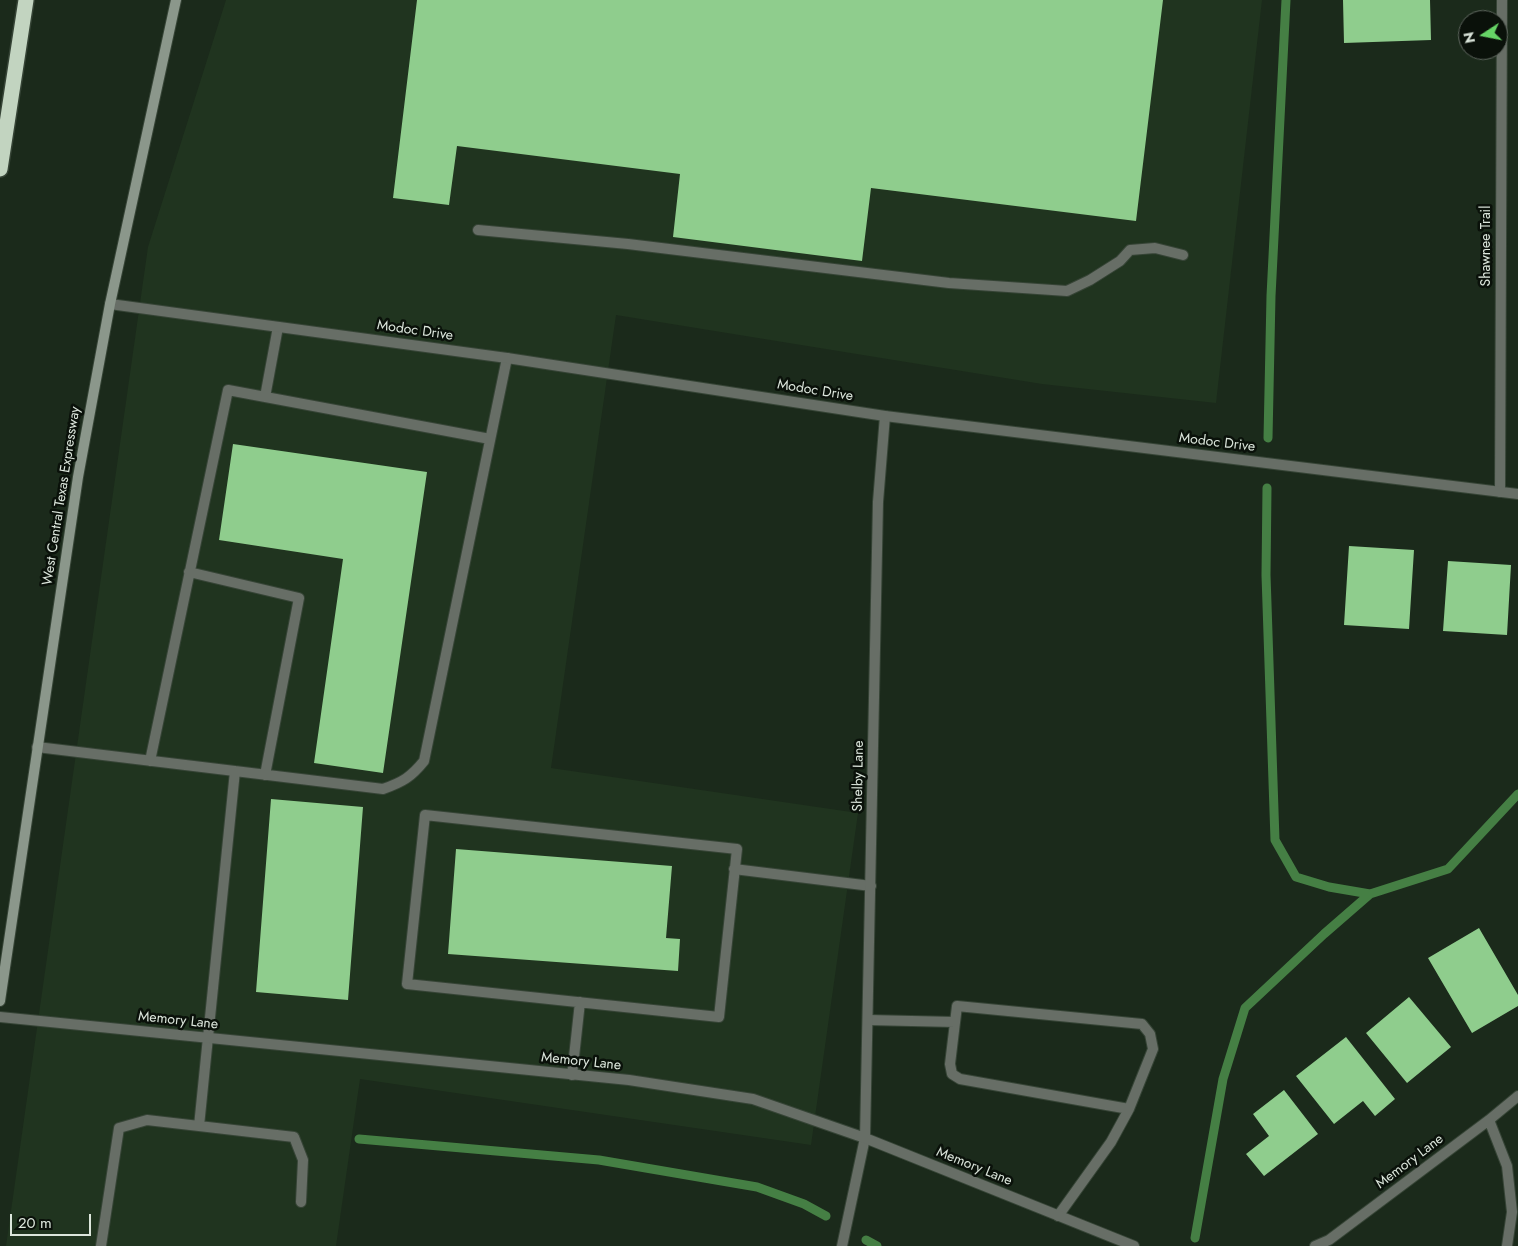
<!DOCTYPE html>
<html>
<head>
<meta charset="utf-8">
<style>
  body { margin:0 }
  #map { position:relative; width:1518px; height:1246px; overflow:hidden; background:#1b2a1b; font-family:Jost,sans-serif }
  canvas { display:block }
  .north { position:absolute; left:1458px; top:10px; width:50px; height:50px; box-sizing:border-box; background:#0a110a; border:1px solid #5e665e; border-radius:50%; rotate:259deg; font-size:14px; font-weight:700; line-height:20px; text-align:center; color:#dce6dc }
  .north::after { content:''; display:block; margin:auto; width:18px; height:22px; background:#66d466; clip-path:polygon(50% 0,100% 100%,50% 72%,0 100%) }
  .scale { position:absolute; left:10px; top:1214px; width:81px; height:22px; box-sizing:border-box; border:2px solid #dce6dc; border-top:0; padding-left:6px; font-size:15px; line-height:18px; white-space:nowrap; color:#dce6dc; -webkit-text-stroke:4px #0a110a; paint-order:stroke }
</style>
</head>
<body>
<div id="map">
<canvas width="1518" height="1246"></canvas>
<div class="north">N</div>
<div class="scale">20 m</div>
</div>
<script>
const g = document.querySelector('canvas').getContext('2d');
g.lineJoin = 'round';
function paint(path, color) { g.fillStyle = color; g.fill(path, 'evenodd'); }
function trace(path, color, width, dash) { g.strokeStyle = color; g.lineWidth = width; g.lineCap = dash ? 'butt' : 'round'; g.setLineDash(dash || []); g.stroke(path); }
function label(font, color, halo, rows, align = 'center') {
  g.font = font + ' Jost,sans-serif'; g.lineWidth = 5; g.setLineDash([]); g.textBaseline = 'middle'; g.strokeStyle = halo; g.fillStyle = color; for (const [text, x, y, turn = 0] of rows) {
    g.save(); g.translate(x, y); g.rotate((+turn || 0) * Math.PI / 180); g.textAlign = isNaN(turn) ? turn : align; if (halo) g.strokeText(text, 0, 0); g.fillText(text, 0, 0); g.restore();
  }
}
const built = new Path2D(`
  M 226,0 L 1262,0 L 1216,403 L 1042,384 L 616,315 L 551,768 L 858,813 L 811,1145 L 360,1079 L 336,1246 L 6,1246 L 148,247 Z`);
const stream = new Path2D(`
  M 1268,438 L 1271,296 L 1286,0
  M 1267,488 L 1266,575 L 1275,840 L 1296,877 L 1329,887 L 1370,894
  M 359,1139 L 599,1160 L 757,1187 L 804,1204 L 826,1216
  M 1195,1238 L 1223,1079 L 1245,1008 L 1324,934 L 1370,894 L 1448,869 L 1518,794
  M 866,1240 L 877,1246`);
const building = new Path2D(`
  M 417,0 L 1163,0 L 1136,221 L 871,188 L 862,261 L 673,237 L 680,174 L 457,146 L 449,205 L 393,198 Z
  M 1343,0 L 1430,0 L 1431,40 L 1344,43 Z
  M 233,444 L 427,472 L 383,773 L 314,763 L 343,559 L 219,540 Z
  M 1349,546 L 1414,550 L 1409,629 L 1344,625 Z
  M 1448,561 L 1511,565 L 1507,635 L 1443,631 Z
  M 271,799 L 363,807 L 348,1000 L 256,992 Z
  M 456,849 L 672,866 L 666,938 L 680,939 L 678,971 L 448,954 Z
  M 1479,928 L 1518,995 L 1518,1006 L 1472,1033 L 1428,958 Z
  M 1409,997 L 1451,1047 L 1407,1083 L 1366,1033 Z
  M 1346,1037 L 1395,1099 L 1375,1116 L 1363,1101 L 1334,1124 L 1296,1076 Z
  M 1284,1090 L 1318,1134 L 1264,1176 L 1246,1154 L 1269,1136 L 1253,1114 Z`);
const service = new Path2D(`
  M 478,230 L 628,244 L 949,283 L 1067,291 L 1090,280 L 1120,261 L 1130,250 L 1155,248 L 1183,255
  M 265,397 L 278,327
  M 189,572 L 299,598 L 265,775
  M 37,747 L 383,789 C 403,782 411,777 424,761 L 507,358
  M 150,761 L 228,390 L 490,439
  M 425,815 L 737,849 L 719,1017 L 407,984 Z
  M 734,869 L 871,886
  M 868,1020 L 955,1022
  M 572,1075 L 580,1002
  M 199,1126 L 294,1137 L 303,1160 L 301,1202
  M 1058,1216 L 1111,1142 L 1129,1109 L 1153,1049 L 1150,1034 L 1142,1024 L 957,1006 L 950,1064 L 952,1074 L 960,1079 L 1129,1109
  M 101,1246 L 119,1128 L 147,1120 L 199,1126 L 235,771
  M 842,1246 L 865,1138`);
const minor = new Path2D(`
  M 1500,492 L 1502,0
  M 0,1017 L 629,1080 L 753,1099 L 865,1138 L 1134,1246
  M 1489,1120 L 1507,1166 L 1512,1212 L 1507,1246
  M 865,1138 L 878,502 L 885,416
  M 1315,1246 L 1329,1240 L 1489,1120 L 1518,1096`);
const tertiary = new Path2D(`
  M 110,304 L 507,358 L 885,416 L 1518,494`);
const secondary = new Path2D(`
  M 0,1001 L 78,477 L 110,304 L 176,0`);
const motorway = new Path2D(`
  M 0,169 L 26,0`);
const streetNames = [
  ["Shawnee Trail",1487,246,-90],
  ["Modoc Drive",415,331,8],
  ["Modoc Drive",815,391,9],
  ["Modoc Drive",1217,443,7],
  ["West Central Texas Expressway",62,496,-81],
  ["Shelby Lane",859,776,-89],
  ["Memory Lane",178,1021,6],
  ["Memory Lane",581,1062,6],
  ["Memory Lane",1410,1162,-37],
  ["Memory Lane",974,1167,22]
];
paint(built, '#20341f');
trace(stream, '#457f44', 9);
paint(building, '#8fcd8d');
trace(service, '#364436', 12);
trace(minor, '#364436', 12);
trace(tertiary, '#364436', 12);
trace(secondary, '#364436', 12);
trace(motorway, '#364436', 18);
trace(service, '#676e66', 10);
trace(minor, '#676e66', 10);
trace(tertiary, '#676e66', 10);
trace(secondary, '#8b978b', 10);
trace(motorway, '#c2d4c0', 15);
label('14px', '#dce6dc', '#0a110a', streetNames);
</script>
</body>
</html>
